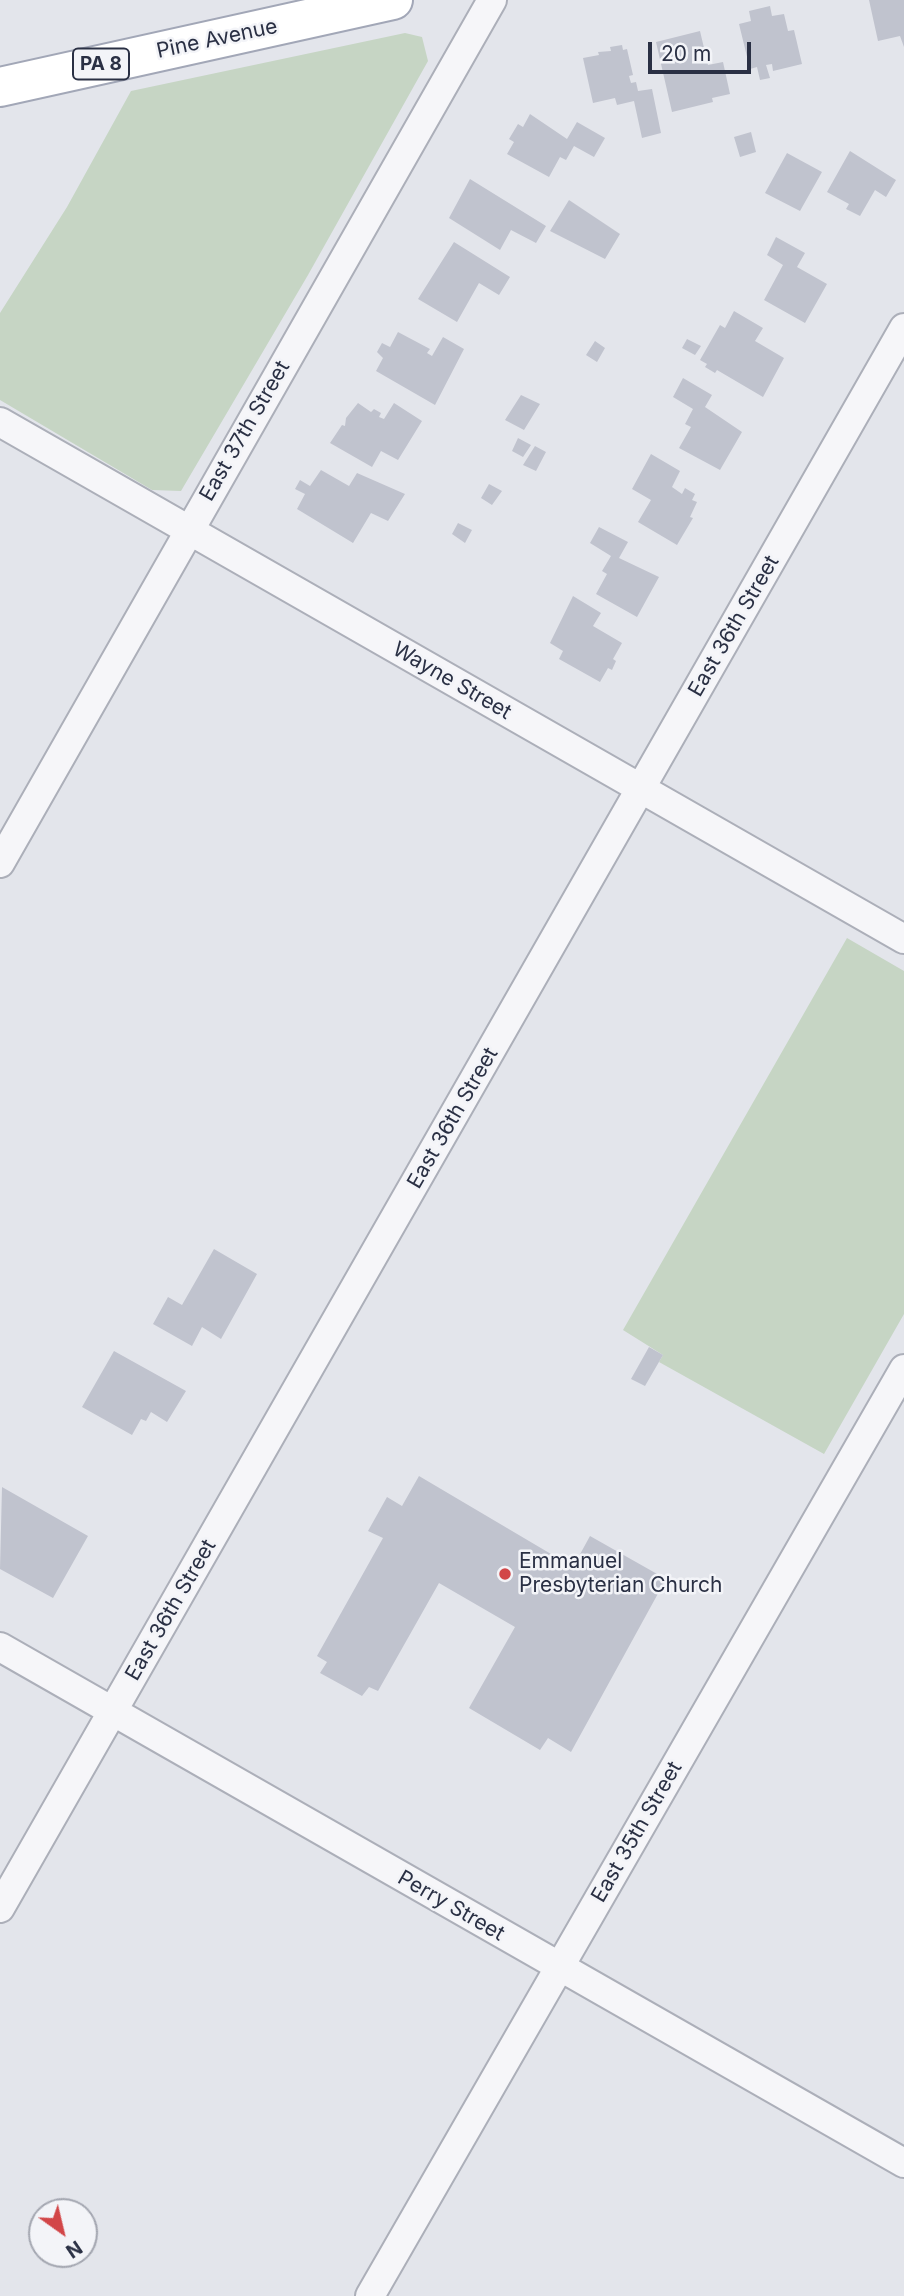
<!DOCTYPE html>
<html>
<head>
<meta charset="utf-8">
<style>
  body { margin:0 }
  #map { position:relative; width:904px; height:2296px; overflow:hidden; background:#e3e5eb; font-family:Inter,sans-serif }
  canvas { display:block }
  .north { position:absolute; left:28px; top:2198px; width:70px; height:70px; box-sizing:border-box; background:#f3f4f8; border:2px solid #a3a6b0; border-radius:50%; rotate:146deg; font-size:19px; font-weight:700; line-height:28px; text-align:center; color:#2a3044 }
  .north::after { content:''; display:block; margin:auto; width:24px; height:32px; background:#d24648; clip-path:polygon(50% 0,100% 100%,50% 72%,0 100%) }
  .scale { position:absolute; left:648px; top:42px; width:103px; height:32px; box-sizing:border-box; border:4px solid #2a3044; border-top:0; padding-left:9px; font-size:21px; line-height:24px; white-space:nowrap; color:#2a3044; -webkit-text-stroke:5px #f3f4f8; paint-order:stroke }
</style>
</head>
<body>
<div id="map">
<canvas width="904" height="2296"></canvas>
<div class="north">N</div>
<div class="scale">20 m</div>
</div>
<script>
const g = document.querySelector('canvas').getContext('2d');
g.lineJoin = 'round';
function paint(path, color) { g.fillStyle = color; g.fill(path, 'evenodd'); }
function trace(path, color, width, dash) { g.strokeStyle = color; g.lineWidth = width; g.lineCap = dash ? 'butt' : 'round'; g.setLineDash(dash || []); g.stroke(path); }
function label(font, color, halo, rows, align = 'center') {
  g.font = font + ' Inter,sans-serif'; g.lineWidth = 5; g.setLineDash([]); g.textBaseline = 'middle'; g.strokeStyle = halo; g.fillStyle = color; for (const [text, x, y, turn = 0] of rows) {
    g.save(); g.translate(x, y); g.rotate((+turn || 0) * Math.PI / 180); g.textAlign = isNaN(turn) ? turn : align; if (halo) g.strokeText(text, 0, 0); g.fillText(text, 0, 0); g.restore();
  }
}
const green = new Path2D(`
  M 405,33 L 422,37 L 428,61 L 308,275 L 181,491 L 152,490 L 0,400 L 0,313 L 67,207 L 131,91 Z
  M 847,938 L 904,971 L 904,1314 L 824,1454 L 659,1362 L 663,1355 L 623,1330 Z`);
const building = new Path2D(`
  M 869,0 L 904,0 L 904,47 L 900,36 L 878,41 Z
  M 770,6 L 772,16 L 784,14 L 788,31 L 794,30 L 802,64 L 773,71 L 772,64 L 766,65 L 770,78 L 760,80 L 757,67 L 750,69 L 739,24 L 751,21 L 749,11 Z
  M 700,31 L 708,65 L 723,62 L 730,94 L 712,98 L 713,102 L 672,112 L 656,42 Z
  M 622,45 L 623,50 L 627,49 L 633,75 L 629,76 L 631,83 L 636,82 L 638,91 L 652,89 L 661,133 L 642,138 L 634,101 L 617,105 L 615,98 L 593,103 L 583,58 L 599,55 L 598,52 L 611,51 L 610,47 Z
  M 530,114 L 567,139 L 577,122 L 605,138 L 594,157 L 574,146 L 566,160 L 560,157 L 549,177 L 507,154 L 514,142 L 509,139 L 518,124 L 523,127 Z
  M 751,132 L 756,152 L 740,157 L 734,137 Z
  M 850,151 L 896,180 L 886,197 L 875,190 L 860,216 L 846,209 L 849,204 L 827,192 Z
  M 787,153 L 822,172 L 800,211 L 765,193 Z
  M 470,179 L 546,226 L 536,243 L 511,230 L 500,250 L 449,218 Z
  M 569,200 L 620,234 L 605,259 L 550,231 Z
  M 776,237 L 805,253 L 797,267 L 827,284 L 805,323 L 764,300 L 783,265 L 767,255 Z
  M 454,242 L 510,277 L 499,295 L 479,283 L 457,322 L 418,299 Z
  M 734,311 L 763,328 L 755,341 L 784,358 L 763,397 L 717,370 L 715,373 L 705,367 L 707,364 L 700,360 L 720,325 L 725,328 Z
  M 398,332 L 430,349 L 427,353 L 432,356 L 443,337 L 464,349 L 435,405 L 376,371 L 383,358 L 377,352 L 382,343 L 390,347 Z
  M 687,339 L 701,346 L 695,355 L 682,348 Z
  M 595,341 L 605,348 L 597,362 L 586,355 Z
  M 683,378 L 712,395 L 705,407 L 742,432 L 720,470 L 679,448 L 691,427 L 685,424 L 693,409 L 673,397 Z
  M 521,395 L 540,404 L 524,430 L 505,420 Z
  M 358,403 L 371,412 L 374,409 L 381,413 L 379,417 L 384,419 L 394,403 L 422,421 L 398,460 L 381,451 L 372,467 L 330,443 L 342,425 L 345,426 L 346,418 Z
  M 518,438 L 531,445 L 523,457 L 512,451 Z
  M 535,446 L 546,452 L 536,471 L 523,465 Z
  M 651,454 L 680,471 L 672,487 L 682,494 L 685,488 L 695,494 L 692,500 L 697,502 L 690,517 L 693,518 L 677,545 L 638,522 L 651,500 L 632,489 Z
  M 321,470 L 349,486 L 357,473 L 405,494 L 388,521 L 371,513 L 353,543 L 297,509 L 305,494 L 295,489 L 300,480 L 310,486 Z
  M 489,484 L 502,491 L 492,505 L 481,498 Z
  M 458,523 L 472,530 L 465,543 L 452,534 Z
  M 599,527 L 628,542 L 619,558 L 659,577 L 637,617 L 596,594 L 607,574 L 602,571 L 611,556 L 590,543 Z
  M 573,596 L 601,613 L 593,626 L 622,643 L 613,659 L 616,661 L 612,670 L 608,668 L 600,682 L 559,659 L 563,651 L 550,643 Z
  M 214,1249 L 257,1274 L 221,1339 L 202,1327 L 192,1346 L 153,1324 L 168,1297 L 182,1305 Z
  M 649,1347 L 663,1355 L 645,1386 L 631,1379 Z
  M 114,1351 L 186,1391 L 167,1422 L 151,1412 L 146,1421 L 141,1419 L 132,1435 L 82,1407 Z
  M 419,1476 L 573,1567 L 590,1536 L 666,1579 L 571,1752 L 548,1738 L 540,1750 L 469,1708 L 515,1627 L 439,1583 L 378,1691 L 369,1687 L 362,1696 L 320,1673 L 327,1662 L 317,1656 L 383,1538 L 368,1531 L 387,1497 L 402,1506 Z
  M 2,1487 L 88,1536 L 53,1598 L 0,1569 Z`);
const minor = new Path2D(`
  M 0,422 L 904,939
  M 0,863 L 492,0
  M 0,1647 L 904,2163
  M 0,1908 L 904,328
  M 370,2296 L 904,1369`);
const primary = new Path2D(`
  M 0,87 L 393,0`);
const markers = [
  [505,1574,7,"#d24648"]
];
const shields = [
  [101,64,56]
];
const shieldNames = [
  ["PA 8",101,64]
];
const streetNames = [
  ["Pine Avenue",217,39,-12],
  ["East 37th Street",245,431,-60],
  ["East 36th Street",734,626,-60],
  ["Wayne Street",452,681,30],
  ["East 36th Street",453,1118,-60],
  ["East 36th Street",171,1610,-60],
  ["East 35th Street",637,1832,-60],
  ["Perry Street",451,1906,30]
];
const poiNames = [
  ["Emmanuel",519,1562],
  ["Presbyterian Church",519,1586]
];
paint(green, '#c6d5c4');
paint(building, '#c0c3ce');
trace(minor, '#acafb9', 32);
trace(primary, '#a2a7b7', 42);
trace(minor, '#f6f6f9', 28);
trace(primary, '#fff', 38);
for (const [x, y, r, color] of markers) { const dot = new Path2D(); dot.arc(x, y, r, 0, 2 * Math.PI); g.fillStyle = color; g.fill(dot); trace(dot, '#f3f4f8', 2.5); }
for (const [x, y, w] of shields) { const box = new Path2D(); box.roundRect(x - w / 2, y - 15.5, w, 31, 5); g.fillStyle = '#f3f4f8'; g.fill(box); trace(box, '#2a3044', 2); }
label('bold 19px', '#2a3044', null, shieldNames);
label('21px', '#2a3044', '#f3f4f8', streetNames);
label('21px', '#2a3044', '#f3f4f8', poiNames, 'left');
</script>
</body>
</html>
